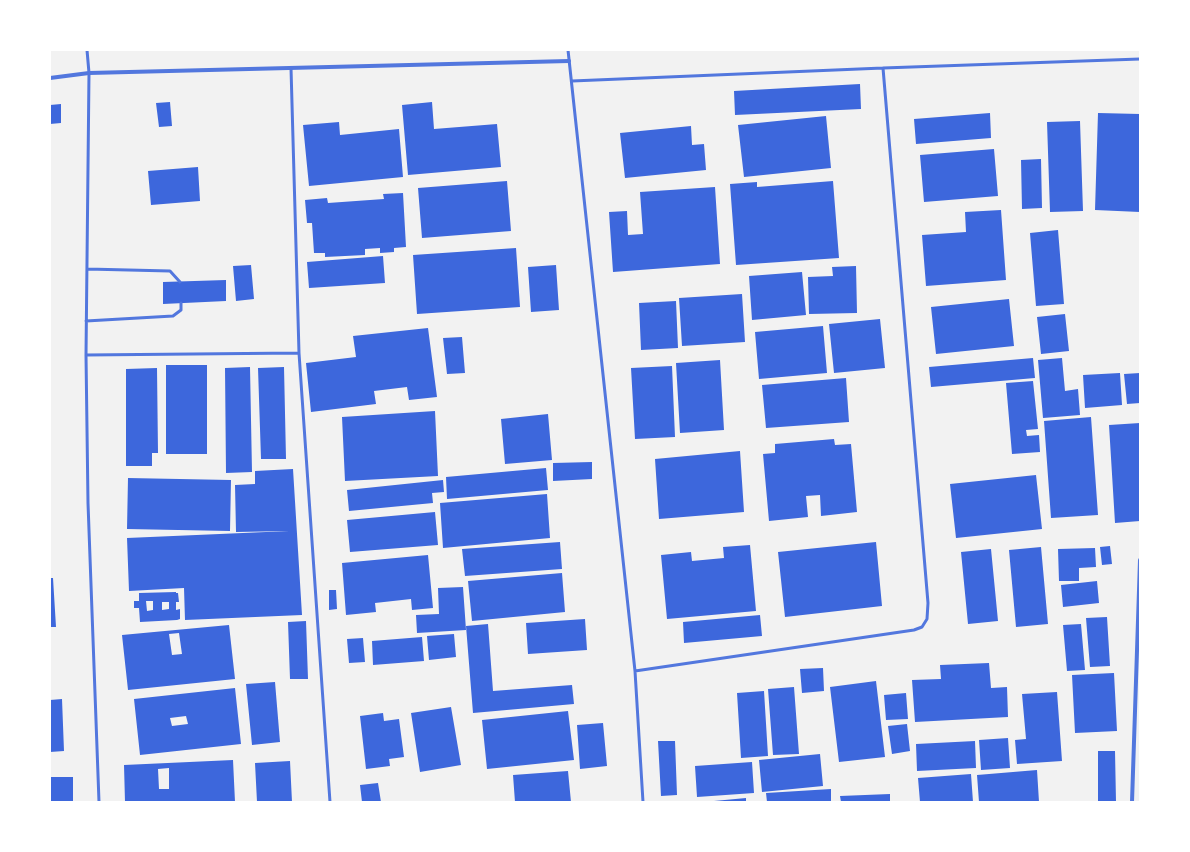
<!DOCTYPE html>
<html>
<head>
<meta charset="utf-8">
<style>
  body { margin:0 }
  #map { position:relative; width:1190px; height:852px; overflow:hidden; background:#f2f2f2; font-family:Rubik,sans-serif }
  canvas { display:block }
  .frame { position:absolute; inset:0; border:51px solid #fff; pointer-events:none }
</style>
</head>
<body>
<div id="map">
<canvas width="1190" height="852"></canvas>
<div class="frame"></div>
</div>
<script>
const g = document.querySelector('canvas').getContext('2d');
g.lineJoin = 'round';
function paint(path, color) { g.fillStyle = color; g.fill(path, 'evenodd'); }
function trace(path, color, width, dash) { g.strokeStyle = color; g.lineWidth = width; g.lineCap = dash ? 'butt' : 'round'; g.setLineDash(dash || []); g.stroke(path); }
const building = new Path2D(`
  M 860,84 L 861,109 L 735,115 L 734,91 Z
  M 170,102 L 172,126 L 159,127 L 156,103 Z
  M 432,102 L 434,129 L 497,124 L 501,167 L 408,175 L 402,105 Z
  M 61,104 L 61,123 L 50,124 L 50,105 Z
  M 990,113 L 991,138 L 916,144 L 914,119 Z
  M 1098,113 L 1140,114 L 1140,212 L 1095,210 Z
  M 826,116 L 831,168 L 744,177 L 738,125 Z
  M 1080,121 L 1083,211 L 1050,212 L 1047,122 Z
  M 339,122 L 340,135 L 399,129 L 403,177 L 309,186 L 303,125 Z
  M 691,126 L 692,145 L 704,144 L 706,170 L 625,178 L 620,133 Z
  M 994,149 L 998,196 L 924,202 L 920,155 Z
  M 1041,159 L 1042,208 L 1022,209 L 1021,160 Z
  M 198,167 L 200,201 L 151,205 L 148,171 Z
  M 507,181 L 511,231 L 422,238 L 418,188 Z
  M 833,181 L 839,258 L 736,265 L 730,184 L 757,182 L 757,187 Z
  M 715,187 L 720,264 L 613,272 L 609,212 L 627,211 L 628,235 L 643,234 L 640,192 Z
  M 403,193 L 406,247 L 394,248 L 394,252 L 380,253 L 380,248 L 365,249 L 365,255 L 325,257 L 325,253 L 314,253 L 312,223 L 307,223 L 305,200 L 327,198 L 328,203 L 384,199 L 383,194 Z
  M 1001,210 L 1006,280 L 926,286 L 922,235 L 966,232 L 965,212 Z
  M 1058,230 L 1064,304 L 1036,306 L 1030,233 Z
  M 516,248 L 520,307 L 417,314 L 413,255 Z
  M 383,256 L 385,283 L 309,288 L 307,262 Z
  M 251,265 L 254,299 L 236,301 L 233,266 Z
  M 556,265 L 559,310 L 531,312 L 528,267 Z
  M 856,266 L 857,313 L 809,314 L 808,277 L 833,276 L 832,267 Z
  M 802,272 L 806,315 L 752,320 L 749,276 Z
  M 226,280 L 226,301 L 163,304 L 163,282 Z
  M 742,294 L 745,342 L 682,346 L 679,298 Z
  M 1009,299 L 1014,346 L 936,354 L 931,307 Z
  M 676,301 L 678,348 L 641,350 L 639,303 Z
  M 1065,314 L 1069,351 L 1041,354 L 1037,317 Z
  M 880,319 L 885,368 L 834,373 L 829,324 Z
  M 823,326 L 827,373 L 759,379 L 755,332 Z
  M 428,328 L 437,397 L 409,400 L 407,387 L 374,391 L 376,404 L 311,412 L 306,363 L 356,357 L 353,336 Z
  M 462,337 L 465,373 L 447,374 L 443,338 Z
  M 1033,358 L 1035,378 L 931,387 L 929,367 Z
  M 1062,358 L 1065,391 L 1078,389 L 1080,415 L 1043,418 L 1038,360 Z
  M 720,360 L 724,430 L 680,433 L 676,363 Z
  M 166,365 L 207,365 L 207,454 L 166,454 Z
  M 672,366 L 675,437 L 635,439 L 631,368 Z
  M 250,367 L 252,472 L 226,473 L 225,368 Z
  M 284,367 L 286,459 L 261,459 L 258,368 Z
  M 157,368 L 158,453 L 152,453 L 152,466 L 126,466 L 126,369 Z
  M 1120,373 L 1122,405 L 1085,408 L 1083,375 Z
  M 1140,373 L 1140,403 L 1127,404 L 1124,374 Z
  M 846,378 L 849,422 L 766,428 L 762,385 Z
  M 1033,381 L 1038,429 L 1026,430 L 1027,436 L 1039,435 L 1040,452 L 1012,454 L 1006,383 Z
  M 435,411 L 438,476 L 345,481 L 342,417 Z
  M 548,414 L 552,460 L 505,464 L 501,419 Z
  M 1091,417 L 1098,515 L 1051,518 L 1044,421 Z
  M 1140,423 L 1140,521 L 1115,523 L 1109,425 Z
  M 834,439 L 835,445 L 851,444 L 857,512 L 821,516 L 820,495 L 806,496 L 808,517 L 769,521 L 763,454 L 775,453 L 775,444 Z
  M 740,451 L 744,512 L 659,519 L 655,459 Z
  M 592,462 L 592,479 L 553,481 L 553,463 Z
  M 546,468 L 548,490 L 447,499 L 446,477 Z
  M 293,469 L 302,615 L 185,620 L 184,588 L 129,591 L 127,538 L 289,531 L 236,532 L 235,485 L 255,484 L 255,471 Z
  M 1036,475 L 1042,529 L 956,538 L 950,484 Z
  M 128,478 L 231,480 L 230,531 L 127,529 Z
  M 443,480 L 444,492 L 432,493 L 433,503 L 349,511 L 347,490 Z
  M 547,494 L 550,538 L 443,548 L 440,503 Z
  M 435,512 L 438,545 L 350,552 L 347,520 Z
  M 560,542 L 562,569 L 465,576 L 462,549 Z
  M 876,542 L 882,606 L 785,617 L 778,552 Z
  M 750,545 L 756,611 L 667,619 L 661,555 L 691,552 L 692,561 L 724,558 L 723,547 Z
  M 1110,546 L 1112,564 L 1102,565 L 1100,547 Z
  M 1041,547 L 1048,624 L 1016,627 L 1009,550 Z
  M 1095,548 L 1096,567 L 1079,568 L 1079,581 L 1059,581 L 1058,549 Z
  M 991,549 L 998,621 L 968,624 L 961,552 Z
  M 428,555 L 433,608 L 412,610 L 411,599 L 375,603 L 376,612 L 346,615 L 342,563 Z
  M 562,573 L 565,612 L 472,621 L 468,581 Z
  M 50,578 L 53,578 L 56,627 L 50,627 Z
  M 1097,581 L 1099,603 L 1063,607 L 1061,585 Z
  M 463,587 L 466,630 L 417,633 L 416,615 L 439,614 L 438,588 Z
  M 329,590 L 336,590 L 337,609 L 329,610 Z
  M 176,592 L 176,593 L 178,593 L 179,602 L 176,602 L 176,610 L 180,609 L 180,619 L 177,620 L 140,622 L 139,608 L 134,608 L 134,601 L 139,601 L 139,593 ZM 146,601 L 153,601 L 153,610 L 147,611 ZM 162,602 L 169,602 L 169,609 L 162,610 Z
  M 760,615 L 762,636 L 684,643 L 683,622 Z
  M 1107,617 L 1110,666 L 1090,667 L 1086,618 Z
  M 585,619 L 587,650 L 528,654 L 526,623 Z
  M 306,621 L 308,679 L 290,679 L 288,622 Z
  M 488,624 L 493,691 L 572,685 L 574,704 L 473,713 L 466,626 Z
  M 1081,624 L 1085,670 L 1067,671 L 1063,625 Z
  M 229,625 L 235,679 L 128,690 L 122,635 ZM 179,633 L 182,654 L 172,655 L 169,634 Z
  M 454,634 L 456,657 L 429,660 L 427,636 Z
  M 422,637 L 424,661 L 373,665 L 372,641 Z
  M 363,638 L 365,662 L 349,663 L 347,639 Z
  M 989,663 L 991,688 L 1007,687 L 1008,717 L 915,722 L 912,680 L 941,679 L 940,665 Z
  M 823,668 L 824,691 L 802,693 L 800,669 Z
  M 1114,673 L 1117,731 L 1075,733 L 1072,675 Z
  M 876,681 L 885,757 L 839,762 L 830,687 Z
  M 275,682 L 280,742 L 252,745 L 246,684 Z
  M 794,687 L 799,754 L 773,755 L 768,689 Z
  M 235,688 L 241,744 L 140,755 L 134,699 ZM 186,716 L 188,724 L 172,726 L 170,718 Z
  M 764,691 L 768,756 L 741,758 L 737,693 Z
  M 1057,692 L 1062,761 L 1017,764 L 1015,740 L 1026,739 L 1022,694 Z
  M 906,693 L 908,719 L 886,720 L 884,695 Z
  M 62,699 L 64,751 L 50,752 L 50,700 Z
  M 451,707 L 461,765 L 420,772 L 411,713 Z
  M 568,711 L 574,760 L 487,769 L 482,720 Z
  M 383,713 L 384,721 L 399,719 L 404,757 L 389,759 L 390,766 L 366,769 L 360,716 Z
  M 603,723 L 607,766 L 580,769 L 577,725 Z
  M 907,724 L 910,751 L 892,754 L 888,726 Z
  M 1008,738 L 1010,768 L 981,770 L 979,740 Z
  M 658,741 L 675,741 L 677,795 L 661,796 Z
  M 975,741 L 976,768 L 917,771 L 916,744 Z
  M 1098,751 L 1115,751 L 1116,802 L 1098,802 Z
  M 820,754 L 823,786 L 762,792 L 759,760 Z
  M 233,760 L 235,802 L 125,802 L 124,765 ZM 169,768 L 169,789 L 159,789 L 158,769 Z
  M 290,761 L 292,802 L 257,802 L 255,763 Z
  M 752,762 L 754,793 L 697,797 L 695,766 Z
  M 1037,770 L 1039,802 L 979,802 L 977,775 Z
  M 568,771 L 571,802 L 515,802 L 513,775 Z
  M 971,774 L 973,802 L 920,802 L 918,778 Z
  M 50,777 L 73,777 L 73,802 L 50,802 Z
  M 378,783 L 381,802 L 362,802 L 360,785 Z
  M 831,789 L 831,802 L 767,802 L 766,793 Z
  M 890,794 L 890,802 L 841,802 L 840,796 Z
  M 746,798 L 746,802 L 714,802 L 714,801 Z`);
const service = new Path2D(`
  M 87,50 L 89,73 L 86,355 L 88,503 L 99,802
  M 568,50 L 635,671 L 643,802
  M 291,68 L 299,353 L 330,802
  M 572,81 L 883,68 L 1140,59
  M 87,269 L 170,271 L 180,282
  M 86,321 L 173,316 L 181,310 L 181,303
  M 86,355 L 299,353
  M 635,671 L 914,630 L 922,627 L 927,619 L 928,603 L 883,68`);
const minor = new Path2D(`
  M 50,78 L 89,73 L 569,61
  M 1132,802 L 1140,560`);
paint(building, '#3d67dc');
trace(service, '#5277de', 3);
trace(minor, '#5277de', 4);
</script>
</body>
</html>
